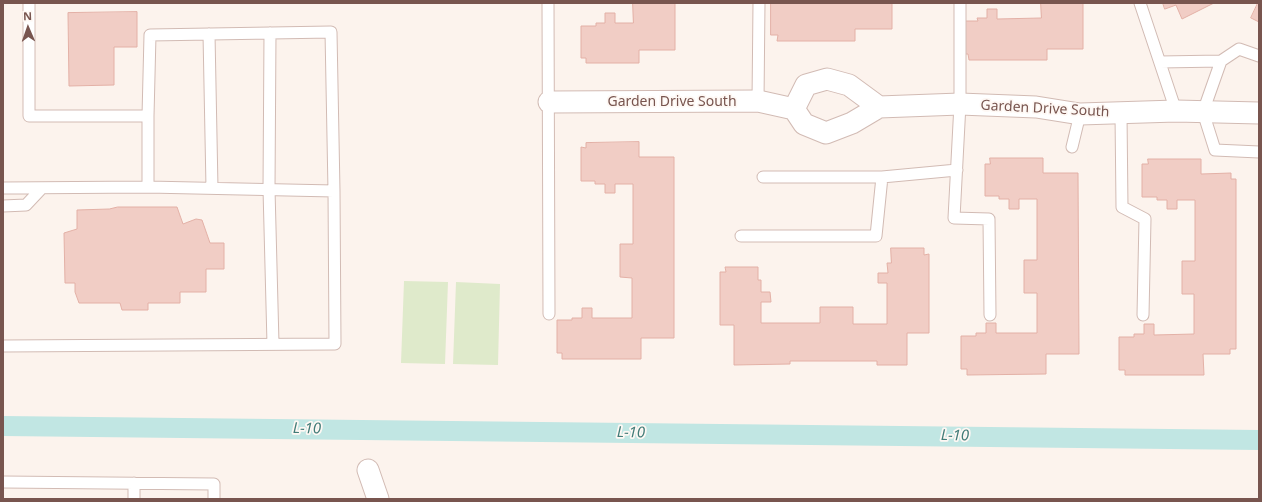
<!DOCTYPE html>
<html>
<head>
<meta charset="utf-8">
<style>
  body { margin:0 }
  #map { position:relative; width:1262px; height:502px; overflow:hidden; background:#fcf3ed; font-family:"Noto Sans",sans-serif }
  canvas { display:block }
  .frame { position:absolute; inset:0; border:4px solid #78554f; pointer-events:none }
  .north { position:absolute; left:8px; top:8px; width:40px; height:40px; -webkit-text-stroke:3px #fef8f4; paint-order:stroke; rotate:358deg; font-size:11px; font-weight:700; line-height:16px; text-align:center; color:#78554f }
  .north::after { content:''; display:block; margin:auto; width:14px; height:18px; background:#78554f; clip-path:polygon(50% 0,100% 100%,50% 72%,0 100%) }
</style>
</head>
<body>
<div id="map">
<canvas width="1262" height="502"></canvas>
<div class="frame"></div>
<div class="north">N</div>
</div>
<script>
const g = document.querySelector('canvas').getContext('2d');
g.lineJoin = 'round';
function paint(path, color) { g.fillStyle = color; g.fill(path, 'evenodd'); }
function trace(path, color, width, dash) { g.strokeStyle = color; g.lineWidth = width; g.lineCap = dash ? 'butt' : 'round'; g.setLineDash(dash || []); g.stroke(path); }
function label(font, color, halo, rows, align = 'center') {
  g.font = font + ' "Noto Sans",sans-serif'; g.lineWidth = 3.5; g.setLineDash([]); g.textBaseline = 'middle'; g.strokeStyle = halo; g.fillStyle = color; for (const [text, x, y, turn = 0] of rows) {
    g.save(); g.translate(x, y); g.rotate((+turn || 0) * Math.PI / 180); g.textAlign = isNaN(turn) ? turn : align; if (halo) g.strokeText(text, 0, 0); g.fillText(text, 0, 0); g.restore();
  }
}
const green = new Path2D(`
  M 404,281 L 448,282 L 445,364 L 401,363 Z
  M 456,282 L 500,284 L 498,365 L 453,364 Z`);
const canal = new Path2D(`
  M 3,426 L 1259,440`);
const building = new Path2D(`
  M 633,3 L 675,3 L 675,50 L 639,50 L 639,63 L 586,63 L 586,58 L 581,58 L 581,26 L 596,26 L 596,23 L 605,23 L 605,13 L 615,13 L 615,23 L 633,23 Z
  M 771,3 L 892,3 L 892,29 L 855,29 L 855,41 L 777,41 L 778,35 L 771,35 Z
  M 1041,3 L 1083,3 L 1083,49 L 1047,49 L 1047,60 L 969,60 L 968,54 L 963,54 L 962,21 L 978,21 L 977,18 L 987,18 L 987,9 L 997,9 L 997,19 L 1041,18 Z
  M 1163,3 L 1214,3 L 1182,19 L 1176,5 L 1165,9 Z
  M 1258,3 L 1259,3 L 1259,22 L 1251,18 Z
  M 137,12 L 137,47 L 114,47 L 114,85 L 69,86 L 68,13 Z
  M 639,142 L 639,157 L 674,157 L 674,338 L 641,338 L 641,359 L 562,359 L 562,353 L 557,353 L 557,320 L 572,320 L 572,318 L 582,318 L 582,308 L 592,308 L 592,318 L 632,318 L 632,278 L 620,277 L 620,244 L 633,244 L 633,184 L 615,184 L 615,193 L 605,193 L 605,184 L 595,184 L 595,181 L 581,181 L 581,147 L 586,148 L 586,143 Z
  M 990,158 L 1043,158 L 1043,173 L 1078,173 L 1079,354 L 1046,354 L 1046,374 L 967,375 L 967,369 L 961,369 L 961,336 L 976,336 L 976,333 L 986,333 L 986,323 L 996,323 L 996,333 L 1037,333 L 1037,293 L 1024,293 L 1024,260 L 1037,260 L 1037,199 L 1019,199 L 1019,209 L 1009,209 L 1009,199 L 999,199 L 999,196 L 985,196 L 985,164 L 990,164 Z
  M 1148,159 L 1201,159 L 1201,174 L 1231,173 L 1231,179 L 1236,179 L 1236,349 L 1230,349 L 1230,354 L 1203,354 L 1204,375 L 1125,375 L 1125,370 L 1119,370 L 1119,337 L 1134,337 L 1134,334 L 1144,334 L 1144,324 L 1154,324 L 1154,335 L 1194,334 L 1194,294 L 1182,294 L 1182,261 L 1195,261 L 1195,200 L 1177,200 L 1177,209 L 1167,209 L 1167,200 L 1157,200 L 1157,197 L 1142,197 L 1142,164 L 1148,164 Z
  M 118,207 L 177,207 L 183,224 L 196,219 L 202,220 L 210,243 L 224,243 L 224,269 L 206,269 L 206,292 L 180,292 L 180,303 L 148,303 L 148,310 L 122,310 L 120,303 L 79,303 L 75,292 L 75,283 L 65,283 L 64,233 L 77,229 L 77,210 L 109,209 Z
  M 891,248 L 924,248 L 924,255 L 929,254 L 929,333 L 907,333 L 907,365 L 877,365 L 877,361 L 790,361 L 790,364 L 734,365 L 734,325 L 720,325 L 720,272 L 726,272 L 725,267 L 758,267 L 758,280 L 761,280 L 761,292 L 770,292 L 771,302 L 761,302 L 761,323 L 820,323 L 820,307 L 853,307 L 853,324 L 887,324 L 887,283 L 878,283 L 878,273 L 888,273 L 887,263 L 891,263 Z`);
const service = new Path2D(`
  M 548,3 L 549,314
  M 960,3 L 960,104 L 954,218 L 989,219 L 990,315
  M 1140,3 L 1176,111
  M 270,33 L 269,189 L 273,344
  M 209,34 L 212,188
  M 1221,61 L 1203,112 L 1215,150 L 1259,152
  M 1160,62 L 1221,61 L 1239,49 L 1259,56
  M 758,101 L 759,3
  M 1121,114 L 1122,207 L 1145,219 L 1143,315
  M 1072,147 L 1080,114
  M 763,177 L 882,177
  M 148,187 L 334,191 L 331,32 L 150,35 L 148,116
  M 3,188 L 148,187 L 148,116 L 29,116 L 29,3
  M 3,206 L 26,205 L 42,188
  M 741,236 L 876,236 L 882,177 L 957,170
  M 3,346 L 335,344 L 334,191
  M 3,482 L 214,484 L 214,499
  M 134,499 L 134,483`);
const minor = new Path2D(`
  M 549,102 L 758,101 L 794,109 L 804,124 L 826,133 L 852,123 L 879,107 L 849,85 L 827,79 L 806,85 L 794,109
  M 879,107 L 960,104 L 1036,107 L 1080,114 L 1176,111 L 1259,113
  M 368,470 L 378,499`);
const streetNames = [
  ["Garden Drive South",672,102],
  ["Garden Drive South",1045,109,3]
];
const waterNames = [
  ["L-10",307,429,1],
  ["L-10",631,433,1],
  ["L-10",955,436,1]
];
paint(green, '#dfeacb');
trace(canal, '#c1e6e3', 20);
paint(building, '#f1cdc5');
trace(building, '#e3b0a6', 1);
trace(service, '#d2bbb4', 13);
trace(minor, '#d2bbb4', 23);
trace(service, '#fff', 11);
trace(minor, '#fff', 21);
label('14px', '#78554f', '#fef8f4', streetNames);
label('italic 15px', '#427c78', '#fef8f4', waterNames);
</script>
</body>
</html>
